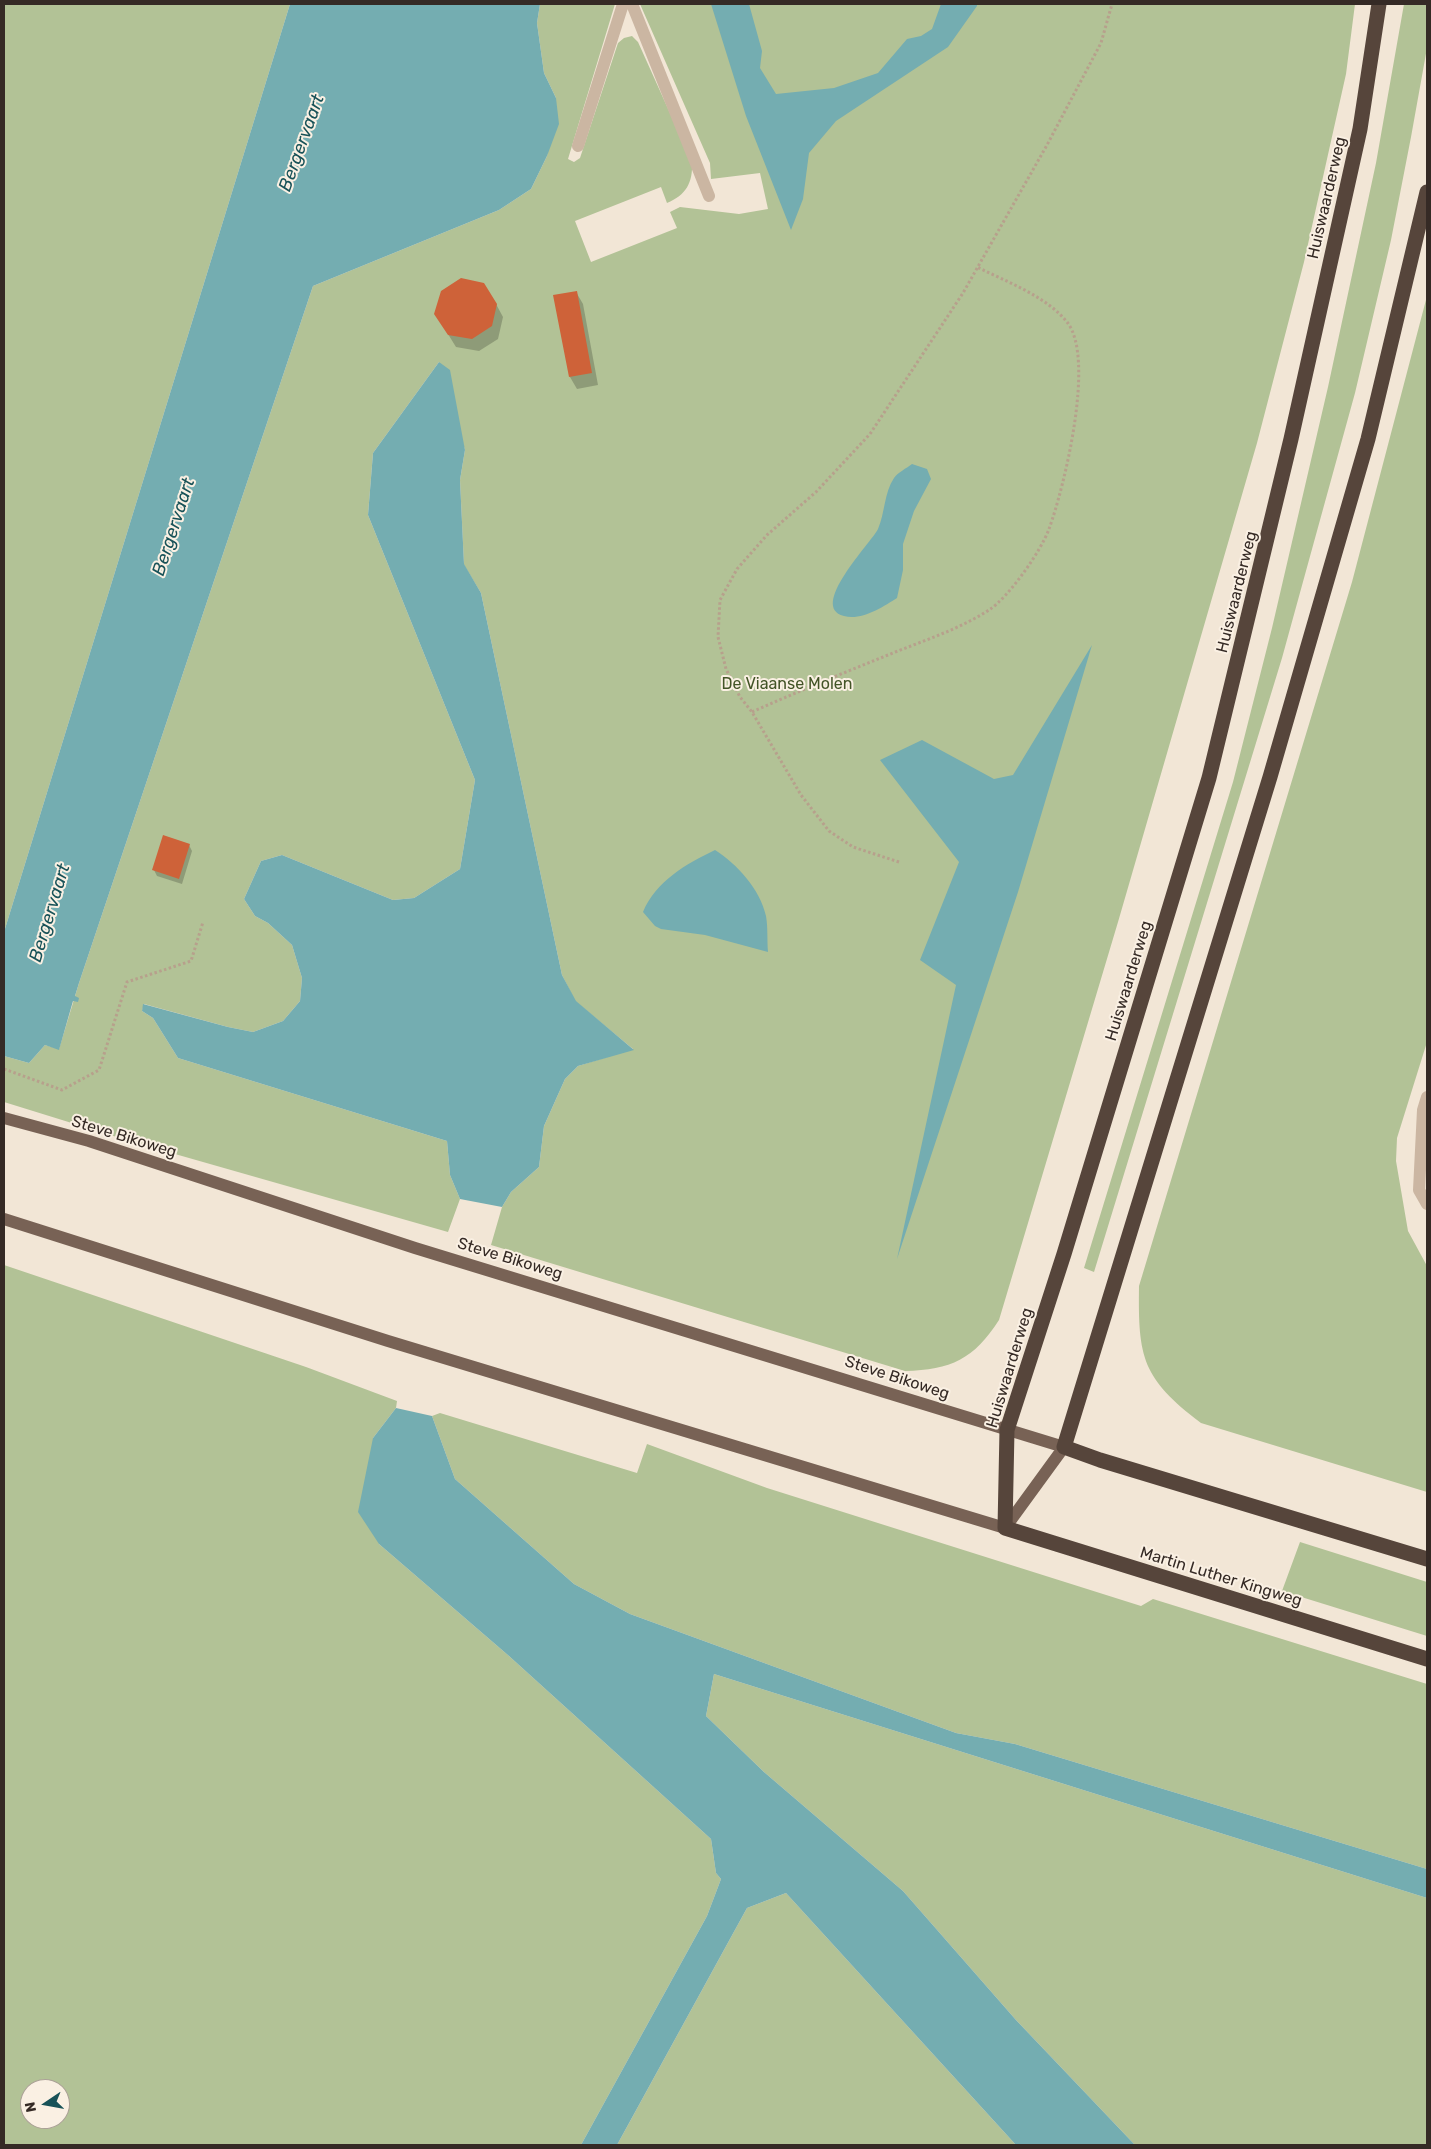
<!DOCTYPE html>
<html>
<head>
<meta charset="utf-8">
<style>
  body { margin:0 }
  #map { position:relative; width:1431px; height:2149px; overflow:hidden; background:#f2e6d6; font-family:Rubik,sans-serif }
  canvas { display:block }
  .frame { position:absolute; inset:0; border:5px solid #352a25; pointer-events:none }
  .north { position:absolute; left:20px; top:2079px; width:50px; height:50px; box-sizing:border-box; background:#faf0e3; border:1px solid #aba197; border-radius:50%; rotate:258deg; font-size:14px; font-weight:700; line-height:20px; text-align:center; color:#352a25 }
  .north::after { content:''; display:block; margin:auto; width:18px; height:22px; background:#185258; clip-path:polygon(50% 0,100% 100%,50% 72%,0 100%) }
</style>
</head>
<body>
<div id="map">
<canvas width="1431" height="2149"></canvas>
<div class="frame"></div>
<div class="north">N</div>
</div>
<script>
const g = document.querySelector('canvas').getContext('2d');
g.lineJoin = 'round';
function paint(path, color) { g.fillStyle = color; g.fill(path, 'evenodd'); }
function trace(path, color, width, dash) { g.strokeStyle = color; g.lineWidth = width; g.lineCap = dash ? 'butt' : 'round'; g.setLineDash(dash || []); g.stroke(path); }
function label(font, color, halo, rows, align = 'center') {
  g.font = font + ' Rubik,sans-serif'; g.lineWidth = 4; g.setLineDash([]); g.textBaseline = 'middle'; g.strokeStyle = halo; g.fillStyle = color; for (const [text, x, y, turn = 0] of rows) {
    g.save(); g.translate(x, y); g.rotate((+turn || 0) * Math.PI / 180); g.textAlign = isNaN(turn) ? turn : align; if (halo) g.strokeText(text, 0, 0); g.fillText(text, 0, 0); g.restore();
  }
}
const green = new Path2D(`
  M 4,4 L 290,4 L 4,932 Z
  M 540,4 L 615,4 L 568,159 L 574,162 L 580,158 L 618,43 L 624,38 L 632,36 L 638,42 L 692,162 C 693,183 686,195 667,203 L 661,187 L 575,221 L 591,262 L 677,228 L 670,212 L 680,207 L 739,214 L 768,209 L 760,173 L 711,179 L 710,163 L 640,4 L 1355,4 L 1346,74 L 1304,262 L 1257,443 L 1118,922 L 999,1320 C 974,1359 951,1370 905,1371 L 491,1245 L 502,1207 L 511,1192 L 539,1167 L 544,1126 L 565,1079 L 578,1066 L 633,1049 L 575,1001 L 562,975 L 481,593 L 464,565 L 460,480 L 465,450 L 439,362 L 373,453 L 368,515 L 475,780 L 460,869 L 414,898 L 393,900 L 282,855 L 261,861 L 244,899 L 255,916 L 268,923 L 292,945 L 302,978 L 300,1001 L 283,1021 L 253,1032 L 228,1027 L 144,1004 L 142,1011 L 153,1018 L 178,1058 L 447,1141 L 450,1175 L 460,1199 L 448,1232 L 133,1142 L 4,1102 L 4,1056 L 29,1063 L 45,1045 L 59,1049 L 79,983 L 313,286 L 499,210 L 531,189 L 547,156 L 556,98 L 544,73 L 537,23 Z
  M 1404,4 L 1427,4 L 1427,48 L 1411,137 L 1391,240 L 1355,393 L 1282,658 L 1094,1272 L 1084,1268 L 1233,782 L 1272,628 L 1328,387 L 1376,163 Z
  M 1427,296 L 1427,1042 L 1397,1138 L 1396,1161 L 1408,1231 L 1427,1266 L 1427,1492 L 1201,1423 C 1142,1378 1138,1358 1139,1286 L 1352,582 Z
  M 4,1265 L 306,1367 L 397,1401 L 396,1408 L 373,1438 L 379,1544 L 509,1656 L 711,1839 L 716,1873 L 721,1879 L 707,1916 L 581,2145 L 4,2145 ZM 30,2089 L 60,2089 L 60,2119 L 30,2119 Z
  M 440,1413 L 637,1473 L 647,1444 L 767,1488 L 1141,1606 L 1153,1599 L 1427,1684 L 1427,1869 L 1015,1744 L 956,1733 L 630,1614 L 574,1584 L 455,1479 L 432,1416 Z
  M 1300,1542 L 1427,1582 L 1427,1636 L 1282,1591 Z
  M 714,1674 L 1427,1898 L 1427,2145 L 1135,2145 L 1016,2020 L 903,1891 L 764,1772 L 706,1716 Z
  M 786,1893 L 1016,2145 L 617,2145 L 747,1908 Z`);
const water = new Path2D(`
  M 290,4 L 540,4 L 537,23 L 544,73 L 556,98 L 559,124 L 547,156 L 531,189 L 499,210 L 313,286 L 79,983 L 75,996 L 79,998 L 78,1002 L 73,1001 L 59,1050 L 45,1045 L 29,1063 L 4,1056 L 4,932 Z
  M 711,4 L 749,4 L 762,51 L 760,68 L 776,94 L 834,88 L 878,73 L 907,39 L 921,36 L 932,29 L 941,4 L 977,4 L 977,6 L 948,47 L 836,121 L 809,153 L 803,199 L 791,230 L 746,116 Z
  M 439,362 L 450,370 L 465,450 L 460,480 L 464,564 L 481,593 L 562,975 L 576,1001 L 634,1050 L 578,1066 L 565,1079 L 544,1126 L 539,1167 L 511,1192 L 502,1207 L 460,1199 L 450,1175 L 447,1141 L 178,1058 L 153,1018 L 142,1011 L 143,1004 L 228,1027 L 253,1032 L 283,1021 L 300,1001 L 302,978 L 292,945 L 268,923 L 255,916 L 244,899 L 261,861 L 282,855 L 393,900 L 414,898 L 460,869 L 475,780 L 368,515 L 373,453 Z
  M 912,464 L 927,469 L 931,479 L 914,511 L 903,544 L 903,570 L 897,598 C 883,607 861,621 844,616 C 808,607 871,543 878,529 C 885,513 884,493 894,478 C 897,473 907,468 912,464 Z
  M 1092,645 L 1018,892 L 897,1259 L 956,985 L 920,960 L 959,862 L 880,760 L 922,740 L 994,779 L 1013,775 Z
  M 715,850 C 737,864 760,889 766,916 C 768,927 767,940 768,952 L 705,935 L 661,929 L 655,926 L 643,912 C 656,881 686,864 715,850 Z
  M 396,1408 L 432,1416 L 455,1479 L 574,1584 L 630,1614 L 956,1733 L 1015,1744 L 1427,1869 L 1427,1898 L 714,1674 L 706,1716 L 764,1772 L 903,1891 L 1016,2020 L 1135,2145 L 1016,2145 L 786,1893 L 747,1908 L 617,2145 L 581,2145 L 707,1916 L 721,1879 L 716,1873 L 711,1839 L 509,1656 L 379,1544 L 358,1512 L 373,1438 Z`);
const shadow = new Path2D(`
  M 576,292 L 583,304 L 598,385 L 577,389 L 570,377 Z
  M 496,304 L 503,317 L 498,339 L 479,351 L 456,347 L 443,326 Z
  M 189,845 L 192,851 L 182,884 L 157,876 L 154,870 Z`);
const building = new Path2D(`
  M 461,278 L 484,283 L 497,304 L 492,326 L 472,339 L 448,335 L 434,314 L 441,291 Z
  M 577,291 L 592,373 L 569,377 L 553,295 Z
  M 163,835 L 190,844 L 179,879 L 152,870 Z`);
const path = new Path2D(`
  M 752,712 C 797,692 843,673 888,655 C 922,641 958,630 989,610 C 1009,597 1041,551 1049,529 C 1064,488 1096,358 1067,322 C 1046,296 1007,282 977,267
  M 899,862 L 853,847 L 829,831 L 801,795 L 752,712 L 740,697 L 726,669 L 718,637 L 720,600 L 737,569 L 767,535 L 816,492 L 870,434 L 963,293 L 1047,145 L 1101,43 L 1112,4
  M 4,1069 L 62,1090 L 99,1070 L 127,982 L 191,961 L 203,922`);
const minor = new Path2D(`
  M 632,4 L 709,196
  M 578,146 L 623,4
  M 1427,1097 L 1423,1110 L 1419,1190 L 1427,1204`);
const major = new Path2D(`
  M 4,1118 L 89,1141 L 415,1248 L 1064,1447 L 1005,1528 L 388,1341 L 4,1219`);
const highway = new Path2D(`
  M 1379,4 L 1360,129 L 1291,439 L 1209,778 L 1064,1254 L 1007,1430 L 1005,1528 L 1427,1659
  M 1427,192 L 1368,439 L 1270,777 L 1064,1447 L 1100,1460 L 1427,1559`);
const streetNames = [
  ["Huiswaarderweg",1327,198,-77],
  ["Huiswaarderweg",1237,592,-76],
  ["Huiswaarderweg",1129,981,-73],
  ["Steve Bikoweg",124,1137,17],
  ["Steve Bikoweg",510,1259,17],
  ["Huiswaarderweg",1010,1368,-73],
  ["Steve Bikoweg",897,1378,18],
  ["Martin Luther Kingweg",1221,1577,17]
];
const parkNames = [
  ["De Viaanse Molen",787,684]
];
const waterNames = [
  ["Bergervaart",302,143,-70],
  ["Bergervaart",174,527,-72],
  ["Bergervaart",50,913,-73]
];
paint(green, '#b2c296');
paint(water, '#74adb1');
paint(shadow, '#0003');
paint(building, '#ce6239');
trace(path, '#b7a08c', 3, [2.5, 2.5]);
trace(minor, '#cbb6a2', 12);
trace(major, '#786255', 12);
trace(highway, '#56453b', 15);
label('16px', '#352a25', '#faf0e3', streetNames);
label('16px', '#435427', '#faf0e3', parkNames);
label('italic 18px', '#185258', '#faf0e3', waterNames);
</script>
</body>
</html>
